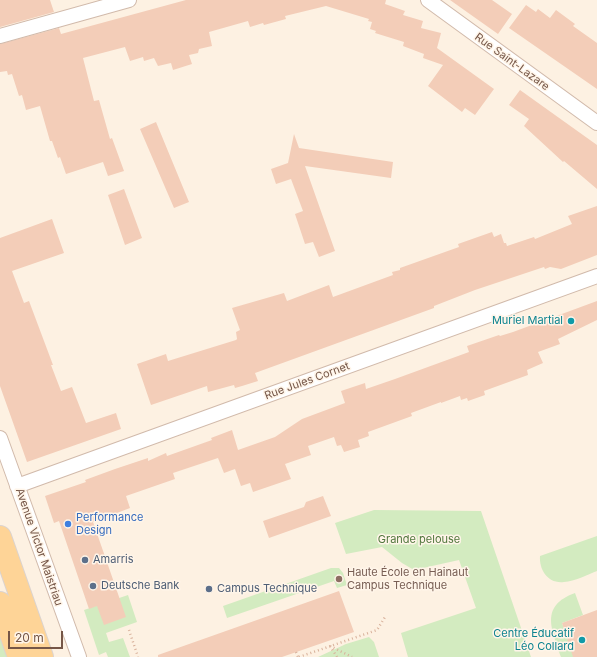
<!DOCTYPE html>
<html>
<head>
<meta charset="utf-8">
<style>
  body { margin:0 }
  #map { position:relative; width:597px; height:657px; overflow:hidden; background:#fdf1e2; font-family:Inter,sans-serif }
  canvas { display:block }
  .scale { position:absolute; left:8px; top:631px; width:55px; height:18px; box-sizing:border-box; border:2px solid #755647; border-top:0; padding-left:5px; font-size:12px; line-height:14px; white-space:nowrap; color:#755647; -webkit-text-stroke:3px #fff5e9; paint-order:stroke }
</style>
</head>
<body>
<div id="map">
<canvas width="597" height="657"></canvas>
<div class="scale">20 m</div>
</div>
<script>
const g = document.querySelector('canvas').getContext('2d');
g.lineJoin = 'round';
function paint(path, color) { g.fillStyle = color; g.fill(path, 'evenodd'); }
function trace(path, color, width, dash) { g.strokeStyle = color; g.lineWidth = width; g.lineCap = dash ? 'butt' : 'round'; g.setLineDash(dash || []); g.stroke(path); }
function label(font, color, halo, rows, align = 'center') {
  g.font = font + ' Inter,sans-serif'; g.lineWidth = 3; g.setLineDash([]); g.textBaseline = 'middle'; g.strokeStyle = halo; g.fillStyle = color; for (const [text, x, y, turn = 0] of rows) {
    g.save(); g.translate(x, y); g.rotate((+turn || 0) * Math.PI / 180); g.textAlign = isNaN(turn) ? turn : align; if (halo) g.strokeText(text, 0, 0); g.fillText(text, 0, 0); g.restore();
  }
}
const green = new Path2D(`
  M 374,510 L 481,511 L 531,657 L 408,657 L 401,633 L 476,608 L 459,560 L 414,570 L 402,563 L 382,547 L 346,554 L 335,523 Z
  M 597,536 L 597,571 C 587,575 575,581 564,582 C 548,584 539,570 540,556 Z
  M 331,568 L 339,568 L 343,573 L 347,585 L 337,588 L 334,581 L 227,618 L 223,606 Z
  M 575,593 L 583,615 L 562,623 L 574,657 L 561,657 C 552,630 539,606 575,593 Z
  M 128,595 L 137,622 L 106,633 L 109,642 L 123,638 L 130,657 L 108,657 L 106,652 L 99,655 L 84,610 Z
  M 0,635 L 8,657 L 0,657 Z
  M 369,637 L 374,642 L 379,657 L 318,657 L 346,644 Z`);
const building = new Path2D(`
  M 0,0 L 50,0 L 54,12 L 0,27 Z
  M 186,0 L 386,0 L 385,4 L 405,11 L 403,15 L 423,21 L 421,28 L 441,33 L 437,48 L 494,89 L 475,115 L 465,108 L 462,112 L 428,86 L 443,65 L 423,58 L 424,54 L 403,46 L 404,42 L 375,33 L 376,31 L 370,29 L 372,22 L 368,21 L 369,19 L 326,6 L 285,16 L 286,19 L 264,25 L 263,23 L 250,27 L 248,21 L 209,32 L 212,46 L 199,49 L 198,53 L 189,55 L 192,64 L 173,70 L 171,63 L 158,66 L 154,58 L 144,61 L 143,57 L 130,61 L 125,47 L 83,58 L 94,101 L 99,100 L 110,139 L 112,138 L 124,171 L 108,176 L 103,162 L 66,174 L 60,157 L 58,158 L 52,141 L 50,141 L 40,106 L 26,110 L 22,95 L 19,96 L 12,74 L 8,75 L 7,71 L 0,72 L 0,44 L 59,28 L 61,34 Z
  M 450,0 L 492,0 L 512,14 L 498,34 Z
  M 526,5 L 536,12 L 538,9 L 550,18 L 556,10 L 575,24 L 573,26 L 597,43 L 597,89 L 509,28 Z
  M 520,90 L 597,145 L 597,189 L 564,161 L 563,162 L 524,126 L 529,119 L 509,105 Z
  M 156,122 L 189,202 L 174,208 L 140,129 Z
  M 294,134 L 299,148 L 393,162 L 391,178 L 305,166 L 335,251 L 319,257 L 313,242 L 305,244 L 295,214 L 303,211 L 291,179 L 276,184 L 271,169 L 288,163 Z
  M 124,189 L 142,238 L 125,245 L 108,195 Z
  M 597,206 L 597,255 L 561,269 L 550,267 L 545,269 L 544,267 L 475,290 L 434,306 L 434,308 L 255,373 L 258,381 L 242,386 L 235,388 L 234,385 L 208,392 L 207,386 L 151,405 L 137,364 L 166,354 L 168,361 L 236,340 L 237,339 L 236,332 L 240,330 L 232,308 L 284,293 L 287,301 L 329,285 L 333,297 L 393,275 L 392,272 L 400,270 L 400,268 L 459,247 L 458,244 L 492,232 L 494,237 L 501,234 L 504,243 L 506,243 L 507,246 L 534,237 L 535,239 L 572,224 L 568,216 Z
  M 52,219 L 64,253 L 12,271 L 24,303 L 29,301 L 53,365 L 51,365 L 61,391 L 72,387 L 86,423 L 116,413 L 121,429 L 27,462 L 0,386 L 0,238 Z
  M 597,301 L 597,320 L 558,339 L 560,344 L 538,352 L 543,363 L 527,370 L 528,375 L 484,391 L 485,395 L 468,401 L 467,398 L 461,400 L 460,396 L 441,403 L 441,402 L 411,413 L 412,416 L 368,432 L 369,436 L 358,440 L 360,447 L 344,452 L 341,445 L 337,446 L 334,437 L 308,446 L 311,455 L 285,464 L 291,479 L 253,492 L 250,483 L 241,486 L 235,469 L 224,473 L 218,458 L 173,473 L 175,479 L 126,496 L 130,508 L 93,522 L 126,617 L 104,625 L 97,606 L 89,609 L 59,521 L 54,523 L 45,496 L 86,482 L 85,480 L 115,469 L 148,458 L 148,461 L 166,453 L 167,456 L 212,440 L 211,438 L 232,430 L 238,450 L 275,437 L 302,419 L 345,403 L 341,391 L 365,383 L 366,389 L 395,379 L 469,352 L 467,346 L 499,335 L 500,336 L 513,332 Z
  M 323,496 L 331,516 L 269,538 L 263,521 L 304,507 L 306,502 Z
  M 339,591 L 354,632 L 282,657 L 158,657 L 158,655 Z
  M 597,610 L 597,657 L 573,657 L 562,623 Z`);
const path = new Path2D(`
  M 129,630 L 138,657
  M 330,646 L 352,657
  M 330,646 L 337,657
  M 296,652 L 298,657
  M 299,657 L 377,630 L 385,617`);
const minor = new Path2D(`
  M 428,0 L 597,123
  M 0,36 L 129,0
  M 0,438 L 79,657
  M 17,486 L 597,276`);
const primary = new Path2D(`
  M 0,537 L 42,657
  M 0,603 L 19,657`);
const markers = [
  [571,321,4,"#0f9aa8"],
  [68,524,4,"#3f7fe0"],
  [85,560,4,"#5c6f8a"],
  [339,579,4,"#8d6e63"],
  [93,586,4,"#5c6f8a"],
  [209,589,4,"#5c6f8a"],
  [582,640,4,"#0f9aa8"]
];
const streetNames = [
  ["Rue Saint-Lazare",512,62,36],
  ["Rue Jules Cornet",307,381,-20],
  ["Avenue Victor Maistriau",39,547,71]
];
const cultureNames = [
  ["Muriel Martial",563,321],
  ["Centre Éducatif",574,634],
  ["Léo Collard",574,647]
];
const shopNames = [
  ["Performance",76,518],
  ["Design",76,531]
];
const parkNames = [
  ["Grande pelouse",419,540]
];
const serviceNames = [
  ["Amarris",93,560],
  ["Deutsche Bank",101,586],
  ["Campus Technique",217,589]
];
const educationNames = [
  ["Haute École en Hainaut",347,573],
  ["Campus Technique",347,586]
];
paint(green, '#d3ebc0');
paint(building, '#f3cdb8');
trace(minor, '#d1baab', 16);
trace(primary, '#dbd3cf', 24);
trace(path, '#d8b19b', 2.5, [1, 3]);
trace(minor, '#fff', 14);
trace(primary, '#fed497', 22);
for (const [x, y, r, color] of markers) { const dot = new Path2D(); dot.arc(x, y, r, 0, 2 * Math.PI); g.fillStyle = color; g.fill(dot); trace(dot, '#fff5e9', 1.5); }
label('11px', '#755647', '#fff5e9', streetNames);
label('11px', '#0d838f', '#fff5e9', cultureNames, 'right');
label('11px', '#366cbe', '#fff5e9', shopNames, 'left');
label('11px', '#50763c', '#fff5e9', parkNames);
label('11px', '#4e5e75', '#fff5e9', serviceNames, 'left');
label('11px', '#785e54', '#fff5e9', educationNames, 'left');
</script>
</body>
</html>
